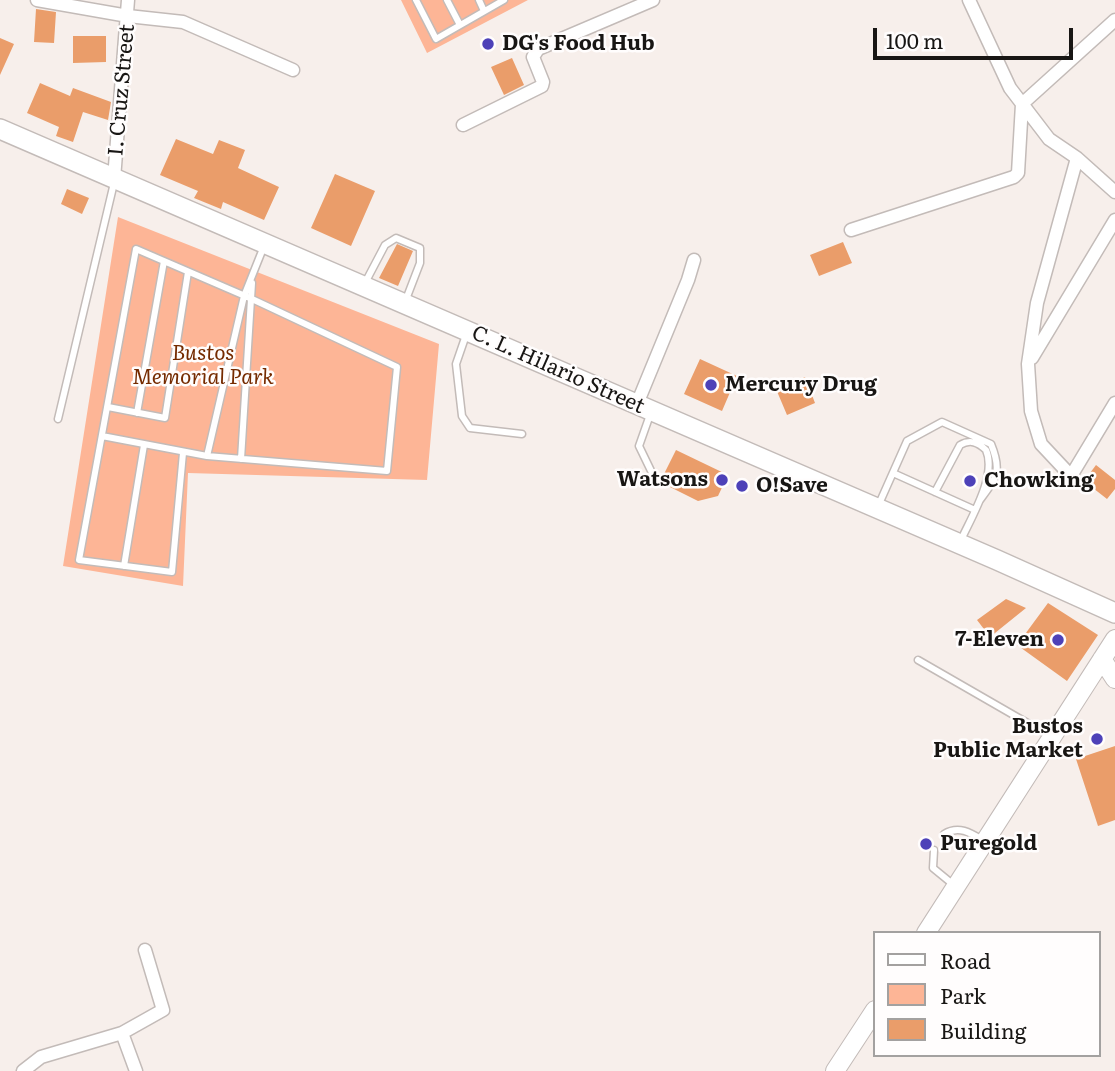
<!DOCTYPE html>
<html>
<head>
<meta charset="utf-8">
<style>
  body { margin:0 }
  #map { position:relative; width:1115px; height:1071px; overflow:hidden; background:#f7efeb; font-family:Literata,serif }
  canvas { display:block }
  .legend { position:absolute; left:873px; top:931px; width:228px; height:126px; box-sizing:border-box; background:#fffdfd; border:2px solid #a3a1a0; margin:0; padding:9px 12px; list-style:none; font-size:21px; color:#181614 }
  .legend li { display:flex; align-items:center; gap:14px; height:35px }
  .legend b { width:35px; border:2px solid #a3a1a0 }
  .scale { position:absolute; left:873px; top:28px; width:200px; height:32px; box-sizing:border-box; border:4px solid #181614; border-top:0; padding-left:9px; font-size:21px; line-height:24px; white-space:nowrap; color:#181614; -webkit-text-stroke:5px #fffdfd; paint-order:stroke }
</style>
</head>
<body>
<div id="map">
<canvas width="1115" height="1071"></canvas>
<ul class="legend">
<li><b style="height:9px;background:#fff"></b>Road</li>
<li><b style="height:19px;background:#fdb596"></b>Park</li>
<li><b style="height:19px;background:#ea9d6a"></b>Building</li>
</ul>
<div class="scale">100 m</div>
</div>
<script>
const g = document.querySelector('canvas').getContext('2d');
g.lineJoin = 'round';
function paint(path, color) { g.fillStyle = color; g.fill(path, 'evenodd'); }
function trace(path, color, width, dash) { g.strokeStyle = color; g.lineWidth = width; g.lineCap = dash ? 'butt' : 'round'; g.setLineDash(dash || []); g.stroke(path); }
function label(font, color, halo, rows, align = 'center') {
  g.font = font + ' Literata,serif'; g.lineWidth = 5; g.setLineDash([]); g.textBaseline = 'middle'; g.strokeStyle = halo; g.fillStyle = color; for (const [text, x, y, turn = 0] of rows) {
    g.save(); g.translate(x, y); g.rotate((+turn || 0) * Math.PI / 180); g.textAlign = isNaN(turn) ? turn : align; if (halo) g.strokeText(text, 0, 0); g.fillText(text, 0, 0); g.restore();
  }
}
const green = new Path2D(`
  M 401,0 L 528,0 L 427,53 Z
  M 118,217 L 439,344 L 427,480 L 188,473 L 183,586 L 63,566 Z`);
const building = new Path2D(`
  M 36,9 L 56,12 L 54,43 L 34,42 Z
  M 73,36 L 106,36 L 106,62 L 73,63 Z
  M 0,38 L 14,44 L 0,75 Z
  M 512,58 L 524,85 L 504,95 L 491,67 Z
  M 40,83 L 70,96 L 73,88 L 111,102 L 108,120 L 83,112 L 73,142 L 56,136 L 59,127 L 27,113 Z
  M 176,139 L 213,154 L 219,140 L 245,150 L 238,168 L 279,187 L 264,220 L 223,202 L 221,209 L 194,198 L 198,191 L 160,175 Z
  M 335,174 L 375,191 L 351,246 L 311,228 Z
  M 67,189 L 89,198 L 82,214 L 61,204 Z
  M 843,242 L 852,263 L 819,276 L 810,255 Z
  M 397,244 L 413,251 L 398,286 L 379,278 Z
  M 700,359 L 737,376 L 722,411 L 684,394 Z
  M 805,377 L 815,403 L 787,415 L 776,389 Z
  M 676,450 L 728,475 L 718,496 L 698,501 L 660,482 Z
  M 1096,465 L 1115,480 L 1115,489 L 1107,499 L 1084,481 Z
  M 1006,599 L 1026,608 L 990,637 L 977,620 Z
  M 1048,603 L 1098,635 L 1067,681 L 1017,645 Z
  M 1115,746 L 1115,820 L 1098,826 L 1076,759 Z`);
const service = new Path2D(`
  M 416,0 L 436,39 L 504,0
  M 447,0 L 460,25
  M 479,0 L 484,11
  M 365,283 L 385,245 L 396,238 L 420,248 L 420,263 L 405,302
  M 466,335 L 456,364 L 462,416 L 470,428 L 522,434
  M 108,407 L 165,418 L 188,272
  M 651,412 L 639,446 L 654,477
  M 137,413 L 164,261
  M 58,419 L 114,183
  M 102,436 L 207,456 L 387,471 L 397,367 L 252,299 L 136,249 L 79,560 L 172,572 L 183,453
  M 207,456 L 244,296 L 264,246
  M 241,459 L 252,283
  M 893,473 L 975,510
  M 935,492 L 960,445 C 970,439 978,442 986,450 C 997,475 972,516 961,540
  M 879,504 L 907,441 L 942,422 L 991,444 C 1002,471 997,477 980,500
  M 124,566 L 144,445
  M 918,660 L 1050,736
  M 944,834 C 959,825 971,833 984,841
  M 934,850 L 933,868 L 955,886`);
const minor = new Path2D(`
  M 37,0 L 128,16 L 183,22 L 293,70
  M 969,0 L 1010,88 L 1049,139 L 1077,158 L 1115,192
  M 463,125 L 542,86 L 543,82 L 533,57 L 538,49 L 653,0
  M 1077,158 L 1037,303 L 1028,364 L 1031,411 L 1041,444 L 1071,476 L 1115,403
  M 114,179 L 128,0
  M 851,230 L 1014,177 L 1018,173 L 1022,104 L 1115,20
  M 1032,358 L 1115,220
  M 637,404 L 688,280 L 694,260
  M 122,1033 L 163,1010 L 145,950
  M 23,1071 L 41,1057 L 122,1033 L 136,1071`);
const secondary = new Path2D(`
  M 1102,659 L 1115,679
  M 926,933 L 1115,639
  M 835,1071 L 875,1010`);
const primary = new Path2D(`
  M 0,129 L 997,560 L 1115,613`);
const markers = [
  [488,44,7,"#4d41b8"],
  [711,385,7,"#4d41b8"],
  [722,480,7,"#4d41b8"],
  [970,481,7,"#4d41b8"],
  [742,486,7,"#4d41b8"],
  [1058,640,7,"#4d41b8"],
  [1097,739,7,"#4d41b8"],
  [926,844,7,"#4d41b8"]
];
const poiNames = [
  ["DG's Food Hub",502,44],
  ["Mercury Drug",725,385],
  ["Watsons",708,480,"right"],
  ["Chowking",984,481],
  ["O!Save",756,486],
  ["7-Eleven",1044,640,"right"],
  ["Bustos",1083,727,"right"],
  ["Public Market",1083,751,"right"],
  ["Puregold",940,844]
];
const streetNames = [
  ["I. Cruz Street",122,90,-85],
  ["C. L. Hilario Street",558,370,24]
];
const parkNames = [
  ["Bustos",203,354],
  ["Memorial Park",203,378]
];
paint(green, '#fdb596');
paint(building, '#ea9d6a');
trace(service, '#c3bbb8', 9);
trace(minor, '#c3bbb8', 15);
trace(secondary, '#c3bbb8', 20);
trace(primary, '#c3bbb8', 22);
trace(service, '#fff', 6);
trace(minor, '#fff', 12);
trace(secondary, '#fff', 18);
trace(primary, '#fff', 19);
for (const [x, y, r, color] of markers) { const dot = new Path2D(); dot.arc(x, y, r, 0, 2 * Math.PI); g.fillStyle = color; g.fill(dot); trace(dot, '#fffdfd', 2.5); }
label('bold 21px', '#181614', '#fffdfd', poiNames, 'left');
label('21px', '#181614', '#fffdfd', streetNames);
label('italic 21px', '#752b00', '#fffdfd', parkNames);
</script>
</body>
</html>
